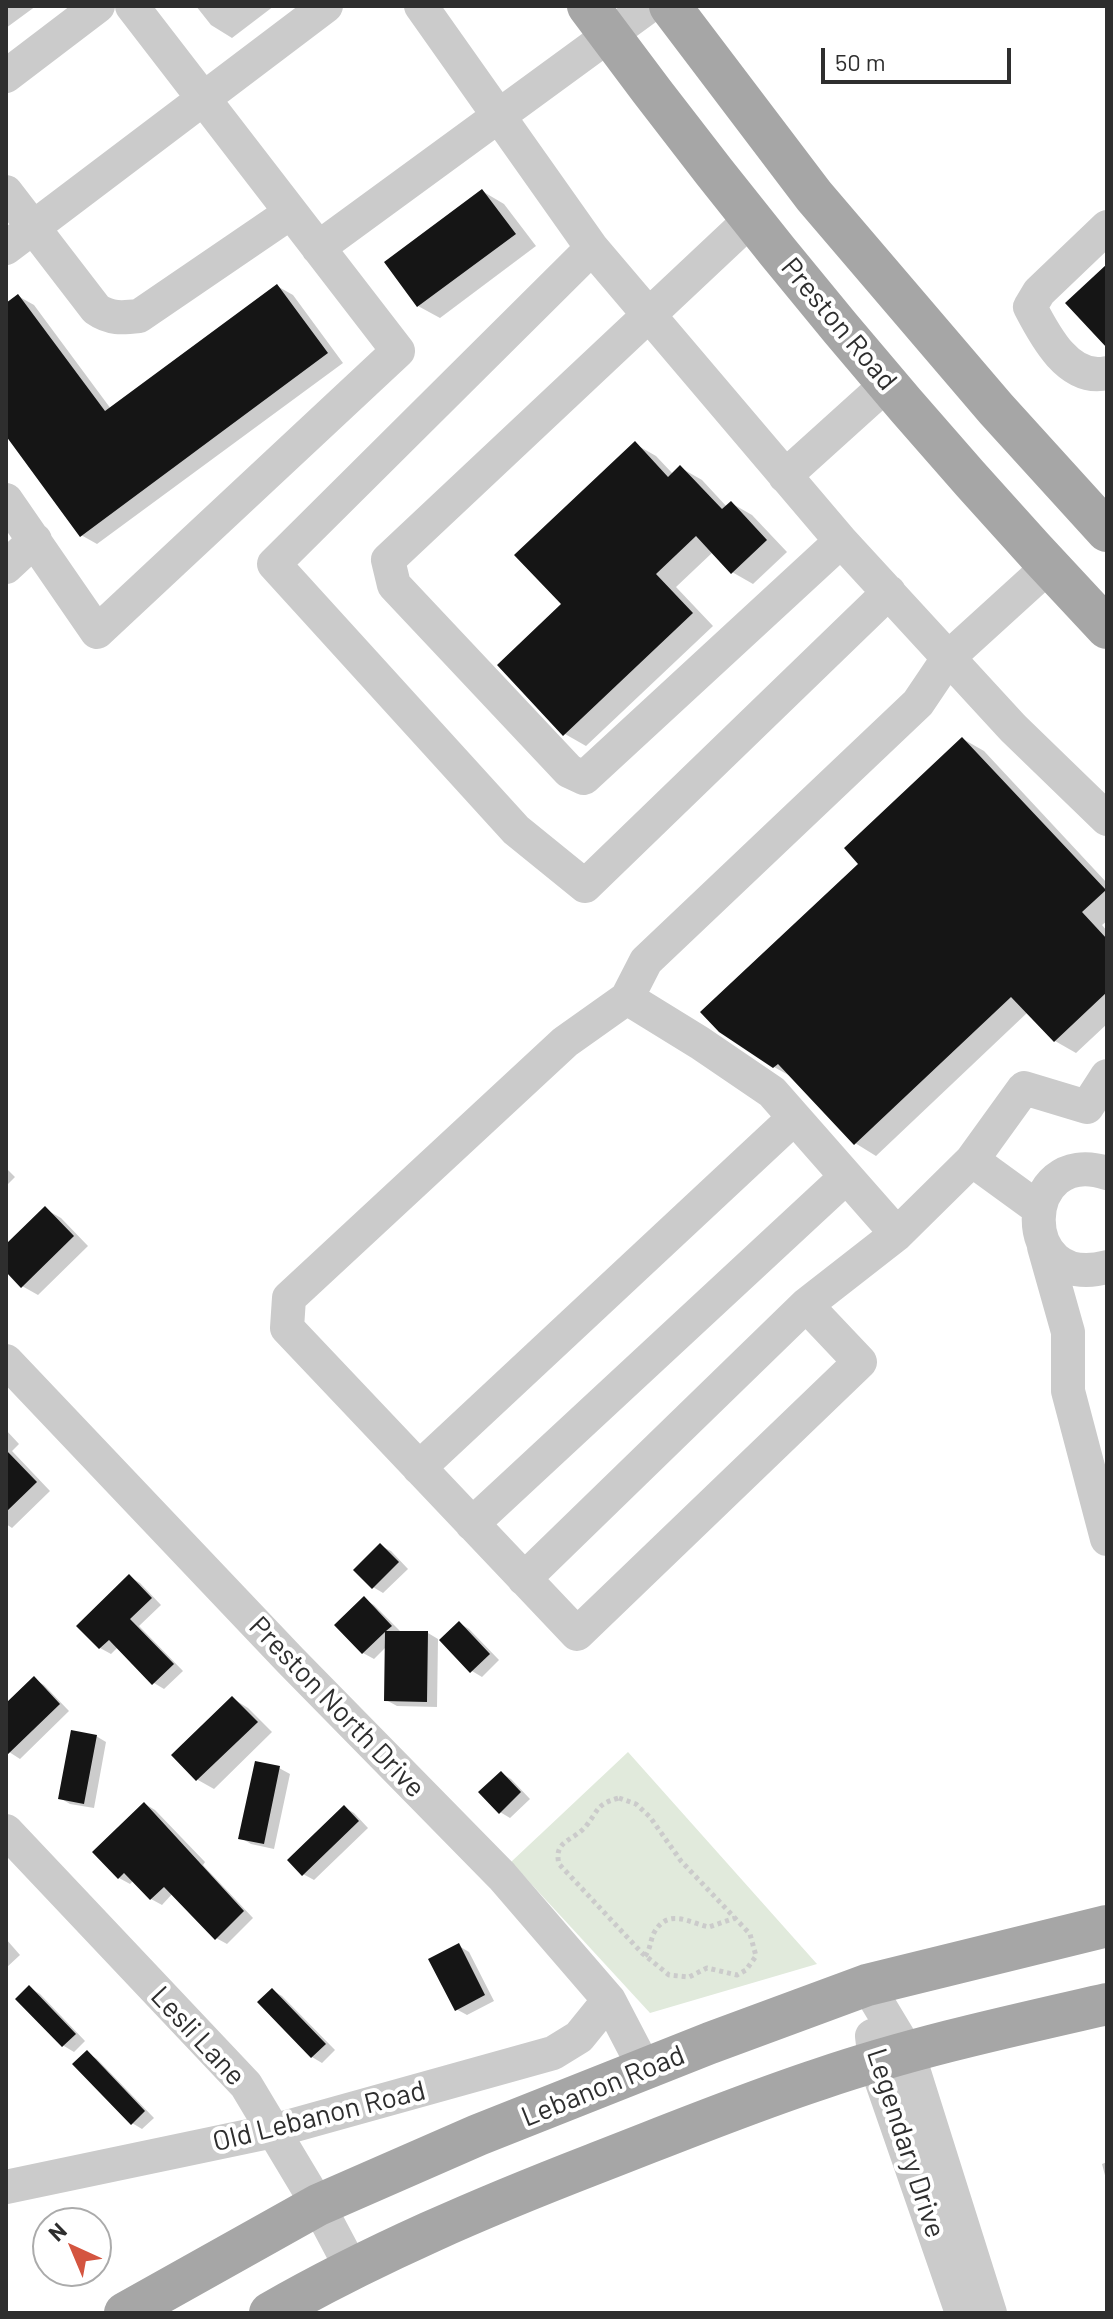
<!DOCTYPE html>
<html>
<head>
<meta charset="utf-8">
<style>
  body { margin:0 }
  #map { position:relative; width:1113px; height:2319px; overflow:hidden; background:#fff; font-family:Barlow,sans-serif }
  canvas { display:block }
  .frame { position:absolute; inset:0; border:8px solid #2e2e2e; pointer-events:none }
  .north { position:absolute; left:32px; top:2207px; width:80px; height:80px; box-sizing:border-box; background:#fff; border:2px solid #ababab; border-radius:50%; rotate:316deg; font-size:22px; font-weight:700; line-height:32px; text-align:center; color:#2e2e2e }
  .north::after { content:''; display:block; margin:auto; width:28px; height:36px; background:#d45540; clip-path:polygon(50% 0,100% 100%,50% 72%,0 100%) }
  .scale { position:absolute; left:821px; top:48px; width:190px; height:36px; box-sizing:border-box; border:4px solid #2e2e2e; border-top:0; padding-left:10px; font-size:24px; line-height:28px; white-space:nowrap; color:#2e2e2e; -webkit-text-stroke:6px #fff; paint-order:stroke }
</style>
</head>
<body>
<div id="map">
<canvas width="1113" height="2319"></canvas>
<div class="frame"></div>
<div class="north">N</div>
<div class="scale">50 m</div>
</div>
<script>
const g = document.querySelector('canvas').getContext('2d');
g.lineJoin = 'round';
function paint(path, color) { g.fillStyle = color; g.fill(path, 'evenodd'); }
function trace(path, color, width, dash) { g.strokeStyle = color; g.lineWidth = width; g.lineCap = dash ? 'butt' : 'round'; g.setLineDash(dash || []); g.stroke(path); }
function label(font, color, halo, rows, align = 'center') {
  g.font = font + ' Barlow,sans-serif'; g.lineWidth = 8; g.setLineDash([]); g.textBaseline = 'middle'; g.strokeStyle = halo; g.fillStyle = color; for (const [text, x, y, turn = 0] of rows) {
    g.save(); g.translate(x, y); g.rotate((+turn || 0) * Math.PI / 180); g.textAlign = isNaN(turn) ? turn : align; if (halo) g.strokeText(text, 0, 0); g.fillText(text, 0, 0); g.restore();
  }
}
const green = new Path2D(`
  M 628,1752 L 817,1964 L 650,2013 L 511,1862 Z`);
const shadow = new Path2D(`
  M 6,6 L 36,6 L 6,28 Z
  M 196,6 L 274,6 L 232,38 L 211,25 Z
  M 482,191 L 504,204 L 536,246 L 440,318 L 418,306 Z
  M 277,286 L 293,295 L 343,363 L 97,544 L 81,535 L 6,433 L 6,305 L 18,296 L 34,305 L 111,409 Z
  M 635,444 L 656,456 L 673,474 L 681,468 L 702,480 L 727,507 L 731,503 L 752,515 L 787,552 L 753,584 L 732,572 L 713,552 L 676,587 L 713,626 L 586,746 L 565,734 L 564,605 Z
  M 963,739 L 984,751 L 1107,883 L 1107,921 L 1102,925 L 1107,931 L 1107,1024 L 1076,1053 L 1055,1041 L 1028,1012 L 876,1156 L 855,1143 L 794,1078 L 774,1067 L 861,864 Z
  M 6,1168 L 15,1177 L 6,1186 Z
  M 45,1209 L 61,1218 L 88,1246 L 38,1295 L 22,1286 L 6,1269 L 6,1246 Z
  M 6,1430 L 19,1444 L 12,1451 L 50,1491 L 12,1528 L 6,1524 Z
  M 381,1546 L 391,1551 L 408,1569 L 383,1593 L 373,1587 Z
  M 130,1577 L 140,1583 L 161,1605 L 139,1626 L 183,1671 L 164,1689 L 154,1683 L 118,1647 L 111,1654 L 100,1648 Z
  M 364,1599 L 374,1605 L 402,1633 L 428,1633 L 438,1639 L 437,1707 L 397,1706 L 386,1700 L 387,1646 L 374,1659 L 363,1653 L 337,1625 Z
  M 459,1623 L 469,1629 L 499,1660 L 482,1677 L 472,1671 Z
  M 34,1679 L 44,1685 L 69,1711 L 20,1759 L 6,1750 L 6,1706 Z
  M 232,1698 L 248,1708 L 272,1732 L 214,1789 L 198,1780 L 174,1755 Z
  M 96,1736 L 106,1742 L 94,1808 L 70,1804 L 60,1798 Z
  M 279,1768 L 290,1774 L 274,1849 L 251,1844 L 241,1838 Z
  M 501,1773 L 511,1779 L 530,1799 L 510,1818 L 500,1812 Z
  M 145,1804 L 155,1810 L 205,1862 L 203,1865 L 253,1918 L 227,1944 L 216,1938 L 173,1893 L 162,1905 L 151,1899 L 134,1880 L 130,1884 L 119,1878 L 95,1852 Z
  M 344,1807 L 354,1813 L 368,1828 L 314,1880 L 303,1874 Z
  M 6,1939 L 20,1955 L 6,1968 Z
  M 459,1946 L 469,1952 L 494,2001 L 467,2015 L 456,2009 Z
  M 30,1988 L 40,1994 L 85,2041 L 74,2052 L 64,2046 L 18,1999 Z
  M 272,1990 L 282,1996 L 335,2050 L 322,2063 L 312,2057 Z
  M 87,2053 L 97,2059 L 154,2118 L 142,2129 L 132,2123 Z
  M 1107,2162 L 1107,2183 L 1102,2164 Z`);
const building = new Path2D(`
  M 482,189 L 516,234 L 417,307 L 384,262 Z
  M 1107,264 L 1107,348 L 1065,303 Z
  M 277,284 L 328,353 L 80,537 L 6,436 L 6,303 L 18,294 L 105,411 Z
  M 635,441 L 668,477 L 680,465 L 722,509 L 731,501 L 767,540 L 731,574 L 696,536 L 656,574 L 693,613 L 563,736 L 497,665 L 561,604 L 514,555 Z
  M 962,737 L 1106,890 L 1082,912 L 1107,939 L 1107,992 L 1054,1042 L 1011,997 L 854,1145 L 778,1064 L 773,1068 L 719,1032 L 700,1012 L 858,864 L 844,848 Z
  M 45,1206 L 74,1236 L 21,1288 L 6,1272 L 6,1244 Z
  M 6,1450 L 37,1482 L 6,1512 Z
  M 380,1543 L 399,1562 L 372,1589 L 353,1570 Z
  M 129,1574 L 152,1598 L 130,1619 L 174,1664 L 152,1685 L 109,1640 L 99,1649 L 76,1626 Z
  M 364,1596 L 392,1626 L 386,1631 L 428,1631 L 427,1702 L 384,1701 L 385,1632 L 362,1654 L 334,1625 Z
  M 459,1621 L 490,1654 L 470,1673 L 439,1640 Z
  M 34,1676 L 60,1704 L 6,1756 L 6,1703 Z
  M 232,1696 L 258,1722 L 196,1781 L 171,1755 Z
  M 71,1730 L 97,1735 L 84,1804 L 58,1799 Z
  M 255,1761 L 280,1766 L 264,1844 L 238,1839 Z
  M 501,1771 L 521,1792 L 499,1814 L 478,1792 Z
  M 144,1802 L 244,1911 L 215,1940 L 164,1887 L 150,1900 L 124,1873 L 118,1879 L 92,1852 Z
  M 344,1805 L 359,1821 L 302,1876 L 287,1860 Z
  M 459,1943 L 485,1995 L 455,2011 L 428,1959 Z
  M 29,1985 L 76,2034 L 62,2047 L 15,1999 Z
  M 272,1988 L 326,2044 L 311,2058 L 257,2002 Z
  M 87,2050 L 145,2111 L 131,2125 L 72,2064 Z`);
const path = new Path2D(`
  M 619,1798 L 636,1804 L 650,1817 L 681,1861 L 750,1934 L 756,1956 L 746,1970 L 737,1975 L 707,1968 L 689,1977 L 669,1975 L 642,1953 L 559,1864 C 553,1840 574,1841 586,1826 C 599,1810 596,1804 619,1798 Z
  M 645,1956 C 651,1949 650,1939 655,1931 C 669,1908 690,1923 709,1927 L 735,1918`);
const minor = new Path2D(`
  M 421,6 L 592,248
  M 6,76 L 98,6
  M 6,192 L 96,309 C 110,319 122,318 139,316 L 290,213
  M 751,219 L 388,560 L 394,585 L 569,771 L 584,778 L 841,541
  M 1107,227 L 1039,292 L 1030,307 C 1045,336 1069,382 1107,373
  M 6,248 L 326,6
  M 318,248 L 649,6
  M 785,476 L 888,383
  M 6,500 L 97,632 L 398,351 L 132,6
  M 6,567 L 35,540
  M 889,592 L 585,886 L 516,830 L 274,564 L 592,248 L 841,541 L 1013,728 L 1107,819
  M 627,998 L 565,1042 L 289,1298 L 287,1328 L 577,1634 L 860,1362 L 806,1305 L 897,1234 L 972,1160
  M 1107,1173 C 1018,1144 1014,1293 1107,1267
  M 1038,1208 L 972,1160 L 1024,1088 L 1087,1107 L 1107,1076
  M 897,1234 L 772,1092 L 700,1043 L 627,998 L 646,961 L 918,703 L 949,657 L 1049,566
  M 1044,1247 L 1068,1332 L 1068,1391 L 1107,1539
  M 6,1361 L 290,1660 L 502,1876 L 609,2000 L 645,2069
  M 419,1468 L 794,1118
  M 472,1524 L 846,1177
  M 524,1579 L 806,1305
  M 6,1831 L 246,2085 L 318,2205 L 352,2269
  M 867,1985 L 908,2053 L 990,2313
  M 872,2036 L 875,2062 L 962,2313
  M 6,2187 L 273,2131 L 553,2053 L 579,2037 L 609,2000`);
const major = new Path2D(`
  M 588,6 C 748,223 921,432 1107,628
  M 670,6 L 814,196 L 996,409 L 1107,531
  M 125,2313 L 318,2205 L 478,2135 L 710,2043 L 867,1985 L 1107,1926
  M 270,2313 C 373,2254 483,2207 594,2164 C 669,2135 744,2104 820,2079 C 914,2047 1011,2026 1107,2004`);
const streetNames = [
  ["Preston Road",839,324,50],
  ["Preston North Drive",337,1707,46],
  ["Lesli Lane",198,2036,47],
  ["Lebanon Road",603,2086,-22],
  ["Old Lebanon Road",319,2116,-14],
  ["Legendary Drive",906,2143,72]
];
paint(green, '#e1eadc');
paint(shadow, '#0003');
paint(building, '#151515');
trace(path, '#cbcbcb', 5, [4, 4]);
trace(minor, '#cbcbcb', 34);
trace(major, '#a6a6a6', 42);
label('28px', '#2e2e2e', '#fff', streetNames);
</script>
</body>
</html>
